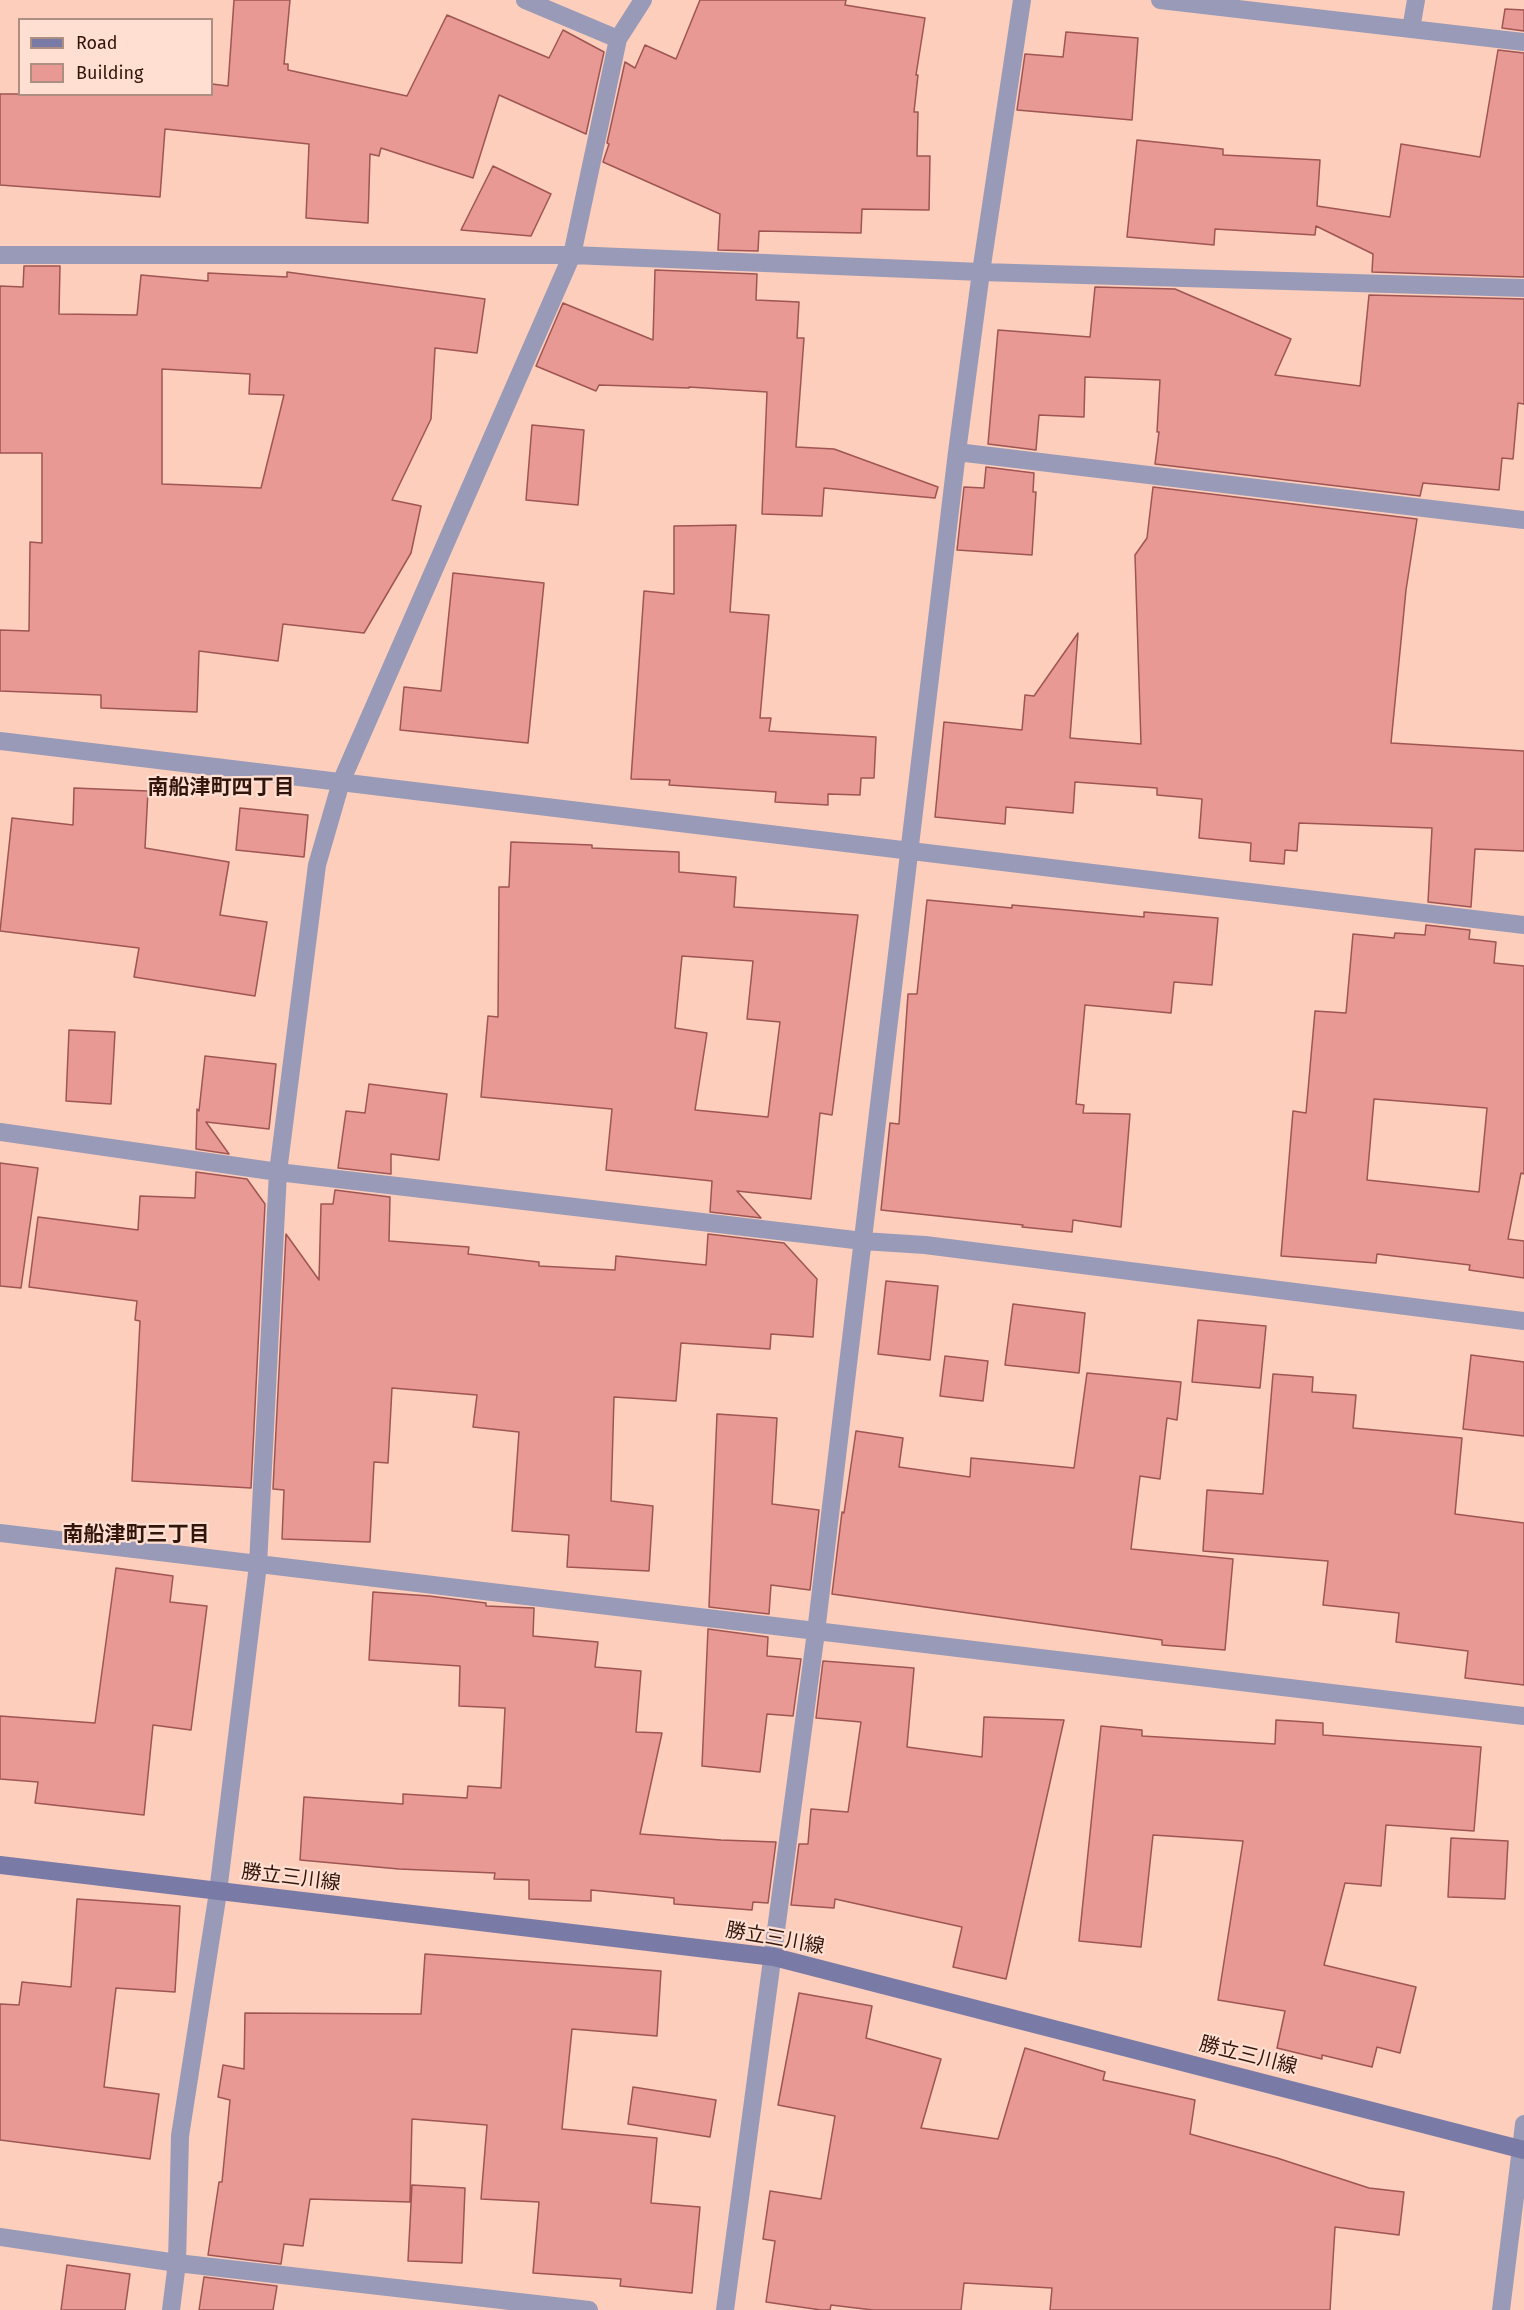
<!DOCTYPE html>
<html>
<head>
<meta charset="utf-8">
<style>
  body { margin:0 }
  #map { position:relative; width:1524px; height:2310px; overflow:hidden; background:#fccebb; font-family:"Fira Sans",sans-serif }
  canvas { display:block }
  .legend { position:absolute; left:18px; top:18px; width:195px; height:78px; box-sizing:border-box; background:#fedfd2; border:2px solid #ac8f82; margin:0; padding:8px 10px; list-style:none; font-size:18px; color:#32160b }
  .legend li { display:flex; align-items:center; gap:12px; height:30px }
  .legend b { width:30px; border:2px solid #ac8f82 }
</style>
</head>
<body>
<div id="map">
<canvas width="1524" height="2310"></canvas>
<ul class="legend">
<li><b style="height:8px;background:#797aa6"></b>Road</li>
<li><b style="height:16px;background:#e99994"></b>Building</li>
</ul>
</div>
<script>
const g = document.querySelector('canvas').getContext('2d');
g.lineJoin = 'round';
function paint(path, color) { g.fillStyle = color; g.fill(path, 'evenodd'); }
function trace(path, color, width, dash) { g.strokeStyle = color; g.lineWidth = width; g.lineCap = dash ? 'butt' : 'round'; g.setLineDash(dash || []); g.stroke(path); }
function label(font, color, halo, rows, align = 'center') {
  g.font = font + ' "Fira Sans","Noto Sans JP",sans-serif'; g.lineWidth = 4.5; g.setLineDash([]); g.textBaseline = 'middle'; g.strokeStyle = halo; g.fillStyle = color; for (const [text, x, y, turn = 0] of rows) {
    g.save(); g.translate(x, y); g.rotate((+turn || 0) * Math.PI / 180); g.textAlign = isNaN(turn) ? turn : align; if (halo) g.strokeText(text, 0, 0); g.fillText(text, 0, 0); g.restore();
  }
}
const building = new Path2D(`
  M 234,0 L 290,0 L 284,64 L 288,64 L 288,70 L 407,96 L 447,15 L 549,58 L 563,30 L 604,52 L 586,134 L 499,95 L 473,178 L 381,148 L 379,156 L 370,154 L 368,223 L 306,218 L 309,144 L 165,129 L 160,197 L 0,185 L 0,94 L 212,94 L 212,84 L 228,86 Z
  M 700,0 L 846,0 L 845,5 L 925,18 L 916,75 L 918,75 L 914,112 L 918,112 L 917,156 L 930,156 L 929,210 L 862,209 L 861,233 L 759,231 L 758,251 L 718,250 L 720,214 L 603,162 L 609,144 L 607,143 L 625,62 L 635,68 L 645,45 L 676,59 Z
  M 1505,9 L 1524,10 L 1524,31 L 1502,28 Z
  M 1066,32 L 1138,38 L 1132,120 L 1017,110 L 1025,54 L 1063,57 Z
  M 1498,50 L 1524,53 L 1524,277 L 1372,272 L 1373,254 L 1316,226 L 1315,235 L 1215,229 L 1214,245 L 1127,237 L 1137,140 L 1223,149 L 1223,155 L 1320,160 L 1317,206 L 1390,217 L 1401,144 L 1480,157 Z
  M 493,166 L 551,194 L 531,236 L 461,230 Z
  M 24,266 L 60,266 L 59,314 L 137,315 L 141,275 L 208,281 L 208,273 L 287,277 L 287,272 L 485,299 L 477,353 L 435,348 L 431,419 L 392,500 L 421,506 L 411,553 L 364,633 L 283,624 L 278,661 L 199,651 L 197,712 L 101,708 L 101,695 L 0,691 L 0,630 L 29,631 L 30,542 L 42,543 L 42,453 L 0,453 L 0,286 L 23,287 ZM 162,369 L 250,374 L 249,394 L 284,395 L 261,488 L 162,484 Z
  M 655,270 L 757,274 L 756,300 L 799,302 L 797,338 L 804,338 L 796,447 L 834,449 L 938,487 L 935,498 L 824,488 L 822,516 L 762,514 L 767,392 L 689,387 L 689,388 L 599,385 L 596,391 L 536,366 L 563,303 L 653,340 Z
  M 1095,287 L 1175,289 L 1291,339 L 1275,375 L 1360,386 L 1369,295 L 1524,299 L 1524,404 L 1518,403 L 1513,459 L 1502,458 L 1499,490 L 1423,483 L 1420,496 L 1155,464 L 1159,432 L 1157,432 L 1160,380 L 1085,377 L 1084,417 L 1039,415 L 1036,450 L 988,444 L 998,330 L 1090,337 Z
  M 532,425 L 584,430 L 578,505 L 526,500 Z
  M 986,467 L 1034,473 L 1033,492 L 1036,492 L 1032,555 L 957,550 L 964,487 L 984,488 Z
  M 1153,487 L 1417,519 L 1406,590 L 1391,743 L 1524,751 L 1524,851 L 1475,849 L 1471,907 L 1428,902 L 1432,828 L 1299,823 L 1297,851 L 1285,850 L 1284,864 L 1250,861 L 1251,843 L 1199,838 L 1202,799 L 1157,795 L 1157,788 L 1075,782 L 1073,813 L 1006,807 L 1005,824 L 935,817 L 944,722 L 1022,730 L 1025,695 L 1034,696 L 1078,633 L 1070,738 L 1141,744 L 1135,555 L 1147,538 Z
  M 736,525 L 730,612 L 769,615 L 760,718 L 771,718 L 769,731 L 876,737 L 874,778 L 861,778 L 860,795 L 828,794 L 828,805 L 775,802 L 776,792 L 669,785 L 670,780 L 631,779 L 644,591 L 674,594 L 674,526 Z
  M 453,573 L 544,583 L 528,743 L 400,730 L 404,687 L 441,691 Z
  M 74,788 L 148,791 L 145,848 L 229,862 L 220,915 L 267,922 L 255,996 L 134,977 L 139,948 L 0,931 L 12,818 L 73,825 Z
  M 240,808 L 308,815 L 304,857 L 236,850 Z
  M 511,842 L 592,845 L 592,848 L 679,852 L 679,872 L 736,877 L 734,907 L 858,915 L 832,1115 L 820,1113 L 811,1199 L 737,1191 L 761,1218 L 710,1212 L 712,1181 L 606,1170 L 612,1109 L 481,1097 L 488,1016 L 498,1017 L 499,887 L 509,887 ZM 682,956 L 753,961 L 747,1019 L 780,1022 L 768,1117 L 695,1110 L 707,1033 L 675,1028 Z
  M 927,900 L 1012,908 L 1012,905 L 1144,917 L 1144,912 L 1218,918 L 1212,985 L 1174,982 L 1171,1013 L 1085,1005 L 1076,1104 L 1084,1105 L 1083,1113 L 1130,1114 L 1121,1227 L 1073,1220 L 1072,1232 L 1022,1227 L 1023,1225 L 881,1210 L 890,1123 L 899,1124 L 908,994 L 917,994 Z
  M 1426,925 L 1470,930 L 1469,939 L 1496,942 L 1494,963 L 1524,966 L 1524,1174 L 1521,1173 L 1508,1239 L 1524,1241 L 1524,1278 L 1469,1270 L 1470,1265 L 1377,1254 L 1376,1263 L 1281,1256 L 1293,1111 L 1306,1113 L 1315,1011 L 1346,1013 L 1353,934 L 1394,938 L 1395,933 L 1425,935 ZM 1374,1099 L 1487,1108 L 1479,1192 L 1367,1180 Z
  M 69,1030 L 115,1032 L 111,1104 L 66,1101 Z
  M 205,1056 L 276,1064 L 269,1129 L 206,1122 L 229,1154 L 196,1149 L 197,1109 L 199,1111 Z
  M 369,1084 L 447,1094 L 439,1160 L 391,1154 L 391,1174 L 338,1168 L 346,1111 L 365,1113 Z
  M 0,1163 L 38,1168 L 21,1288 L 0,1286 Z
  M 196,1172 L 247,1179 L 265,1204 L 251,1488 L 132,1481 L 140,1321 L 135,1320 L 137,1301 L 29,1287 L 38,1217 L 138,1230 L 140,1196 L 195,1198 Z
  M 335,1190 L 390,1197 L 389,1241 L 469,1247 L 468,1254 L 539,1262 L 539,1266 L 615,1270 L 616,1256 L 706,1265 L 708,1234 L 784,1243 L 817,1279 L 813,1337 L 771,1334 L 770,1349 L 681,1343 L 676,1401 L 614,1397 L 611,1501 L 653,1506 L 649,1571 L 567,1567 L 569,1535 L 512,1531 L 519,1432 L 473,1427 L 477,1395 L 392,1388 L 388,1463 L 374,1462 L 370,1542 L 282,1539 L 284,1490 L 273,1489 L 286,1234 L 319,1280 L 321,1204 L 333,1204 Z
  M 886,1281 L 938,1286 L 930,1360 L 878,1354 Z
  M 1013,1304 L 1085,1313 L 1079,1373 L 1005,1365 Z
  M 1198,1320 L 1266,1326 L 1260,1388 L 1192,1382 Z
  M 1471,1355 L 1524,1362 L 1524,1436 L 1463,1429 Z
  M 945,1356 L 988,1361 L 983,1401 L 940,1396 Z
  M 1087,1373 L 1181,1382 L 1177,1420 L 1167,1418 L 1160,1479 L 1140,1476 L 1131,1549 L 1233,1559 L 1225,1650 L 1162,1645 L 1162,1640 L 832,1594 L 842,1512 L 844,1513 L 856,1431 L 903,1438 L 899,1467 L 970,1477 L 971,1458 L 1074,1468 Z
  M 1273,1374 L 1313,1377 L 1312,1392 L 1356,1395 L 1353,1428 L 1462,1438 L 1455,1514 L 1524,1523 L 1524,1685 L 1465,1678 L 1468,1651 L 1396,1642 L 1399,1613 L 1323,1605 L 1328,1561 L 1203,1551 L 1207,1490 L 1263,1494 Z
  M 717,1414 L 777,1418 L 772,1504 L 819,1510 L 810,1590 L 771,1585 L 769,1614 L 709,1607 Z
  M 116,1568 L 173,1576 L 170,1602 L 207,1606 L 191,1730 L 153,1725 L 144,1815 L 35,1803 L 38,1782 L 0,1779 L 0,1716 L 95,1723 Z
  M 373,1592 L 429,1596 L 486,1603 L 486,1606 L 534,1608 L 533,1636 L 598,1642 L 595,1667 L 641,1671 L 636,1732 L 662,1733 L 640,1834 L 721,1840 L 776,1842 L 768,1903 L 753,1902 L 752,1910 L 674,1904 L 674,1898 L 591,1890 L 591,1901 L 529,1899 L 529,1880 L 494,1879 L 495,1873 L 399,1869 L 300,1860 L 304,1797 L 403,1804 L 403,1794 L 467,1798 L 468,1786 L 501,1788 L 505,1708 L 459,1706 L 460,1666 L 369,1660 Z
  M 708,1629 L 768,1637 L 767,1656 L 801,1659 L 793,1716 L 767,1714 L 760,1772 L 702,1766 Z
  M 823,1661 L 914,1668 L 907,1747 L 982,1757 L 984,1717 L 1064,1720 L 1006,1979 L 953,1967 L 962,1927 L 835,1899 L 834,1908 L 791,1905 L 799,1844 L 808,1844 L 811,1809 L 848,1812 L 861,1722 L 816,1718 Z
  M 1276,1720 L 1323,1723 L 1323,1735 L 1481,1747 L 1474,1831 L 1386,1825 L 1381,1886 L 1345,1883 L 1324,1965 L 1416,1987 L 1400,2053 L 1377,2047 L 1372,2067 L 1322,2055 L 1322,2059 L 1277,2048 L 1285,2011 L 1218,2000 L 1243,1841 L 1153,1835 L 1141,1947 L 1079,1941 L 1101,1726 L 1142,1730 L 1142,1736 L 1275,1744 Z
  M 1451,1838 L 1508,1841 L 1505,1899 L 1448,1897 Z
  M 77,1899 L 180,1906 L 175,1992 L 116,1988 L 104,2087 L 159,2094 L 150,2159 L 0,2140 L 0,2004 L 19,2005 L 22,1982 L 71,1987 Z
  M 425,1954 L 661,1971 L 657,2036 L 572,2029 L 562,2129 L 657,2138 L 651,2203 L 700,2207 L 692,2293 L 620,2286 L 621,2279 L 533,2273 L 539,2202 L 481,2199 L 487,2125 L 412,2119 L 410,2202 L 310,2199 L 303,2246 L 284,2244 L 281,2264 L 208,2255 L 219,2182 L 222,2182 L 230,2100 L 218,2097 L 223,2065 L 244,2069 L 245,2013 L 421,2014 Z
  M 799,1993 L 872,2006 L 866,2038 L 941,2059 L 921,2128 L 998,2139 L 1025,2048 L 1105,2072 L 1103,2080 L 1195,2100 L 1190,2134 L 1277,2158 L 1369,2188 L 1404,2192 L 1399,2235 L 1335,2227 L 1330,2310 L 1050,2310 L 1052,2288 L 964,2283 L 961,2310 L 873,2310 L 831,2305 L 830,2310 L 821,2310 L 766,2302 L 775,2241 L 763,2239 L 770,2191 L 821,2199 L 835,2116 L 778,2105 Z
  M 633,2087 L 716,2100 L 710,2137 L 628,2124 Z
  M 412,2185 L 465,2188 L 462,2263 L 408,2261 Z
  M 67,2265 L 130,2274 L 125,2310 L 61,2310 Z
  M 204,2277 L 277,2286 L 273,2310 L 199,2310 Z`);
const minor = new Path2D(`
  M 525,0 L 618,39
  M 1160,0 L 1524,42
  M 1411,29 L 1416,0
  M 0,255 L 572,255 L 981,272 L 1524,288
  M 957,452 L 1524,520
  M 0,741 L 1524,925
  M 0,1132 L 278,1172 L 863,1241 L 925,1245 L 1524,1321
  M 0,1533 L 1524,1716
  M 0,2237 L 177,2263 L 589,2310
  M 171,2310 L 177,2263 L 180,2136 L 218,1892 L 258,1565 L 278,1172 L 317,865 L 341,782 L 572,255 L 618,39 L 643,0
  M 725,2310 L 816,1632 L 957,452 L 981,272 L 1022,0
  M 1501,2310 L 1524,2124`);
const secondary = new Path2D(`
  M 0,1865 L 774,1957 L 1524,2150`);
const streetNames = [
  ["勝立三川線",291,1878,7],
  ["勝立三川線",775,1939,10],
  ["勝立三川線",1248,2056,14]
];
const neighbourhoodNames = [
  ["南船津町四丁目",221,788],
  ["南船津町三丁目",136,1535]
];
paint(building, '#e99994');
trace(building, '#9e5553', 1.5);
trace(minor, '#989ab8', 18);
trace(secondary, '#797aa6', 18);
label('20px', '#32160b', '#fedfd2', streetNames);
label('bold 21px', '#32160b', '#fedfd2', neighbourhoodNames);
</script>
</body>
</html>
